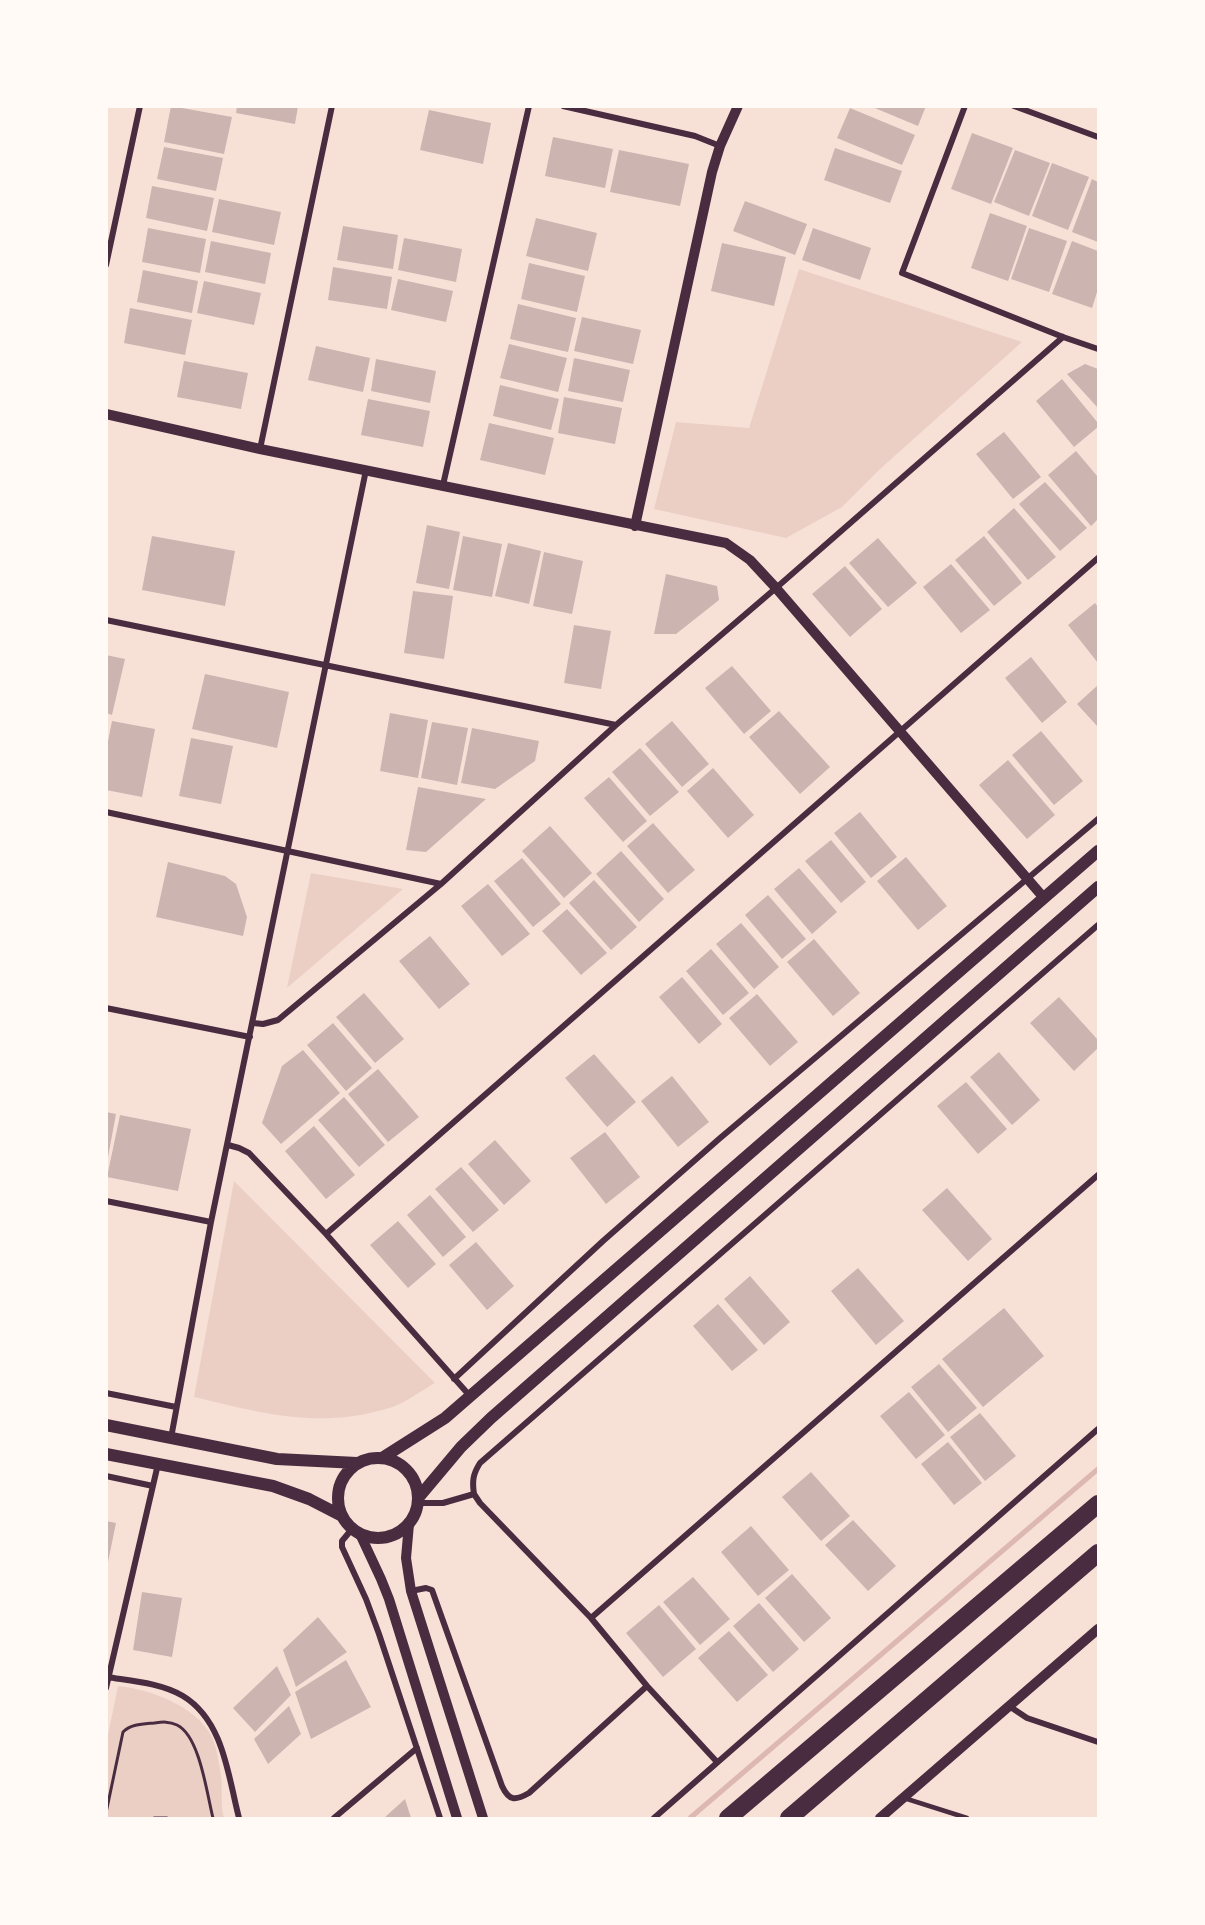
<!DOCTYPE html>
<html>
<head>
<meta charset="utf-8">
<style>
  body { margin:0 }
  #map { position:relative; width:1205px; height:1925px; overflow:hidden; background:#f7e1d7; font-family:"Work Sans",sans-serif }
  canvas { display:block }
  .frame { position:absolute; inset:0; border:108px solid #fffaf5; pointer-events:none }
</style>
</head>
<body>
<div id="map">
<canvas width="1205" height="1925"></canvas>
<div class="frame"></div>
</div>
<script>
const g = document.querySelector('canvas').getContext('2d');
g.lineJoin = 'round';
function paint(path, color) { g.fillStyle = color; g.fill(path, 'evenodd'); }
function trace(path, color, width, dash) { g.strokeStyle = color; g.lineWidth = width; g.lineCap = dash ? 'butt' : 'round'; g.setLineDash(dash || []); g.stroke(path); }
const green = new Path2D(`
  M 799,269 L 1022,342 L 879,470 L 842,507 L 786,538 L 654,509 L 676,422 L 749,428 Z
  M 311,873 L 403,889 L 287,988 Z
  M 234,1181 L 435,1383 C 420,1391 403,1405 386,1409 C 316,1429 262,1413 194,1397 Z
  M 118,1686 C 150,1689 195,1706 211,1735 C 217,1747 219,1763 221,1776 C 223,1790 220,1805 224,1818 L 107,1818 L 107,1740 Z`);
const stream = new Path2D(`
  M 690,1818 L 1098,1469`);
const building = new Path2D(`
  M 171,106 L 232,117 L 224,154 L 164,142 Z
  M 237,106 L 298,106 L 295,124 L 236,113 Z
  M 870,106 L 926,106 L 918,126 Z
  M 850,108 L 915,135 L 902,165 L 837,138 Z
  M 429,110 L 491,123 L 483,164 L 420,150 Z
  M 972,133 L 1013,148 L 991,204 L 951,189 Z
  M 553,137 L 613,149 L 605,188 L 545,176 Z
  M 164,147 L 223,158 L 216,191 L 157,179 Z
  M 835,148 L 902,171 L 890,203 L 824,180 Z
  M 619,150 L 689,164 L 680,206 L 610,192 Z
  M 1015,150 L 1050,163 L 1029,216 L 994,202 Z
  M 1052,163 L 1089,177 L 1068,230 L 1032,216 Z
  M 1092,179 L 1098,182 L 1098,242 L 1072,232 Z
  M 152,186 L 214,198 L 207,231 L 146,218 Z
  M 219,199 L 281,212 L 274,245 L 212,232 Z
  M 745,201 L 807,224 L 795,255 L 733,231 Z
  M 990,213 L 1027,226 L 1008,281 L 971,268 Z
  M 536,218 L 597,233 L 588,271 L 526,256 Z
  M 343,226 L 398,235 L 393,269 L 337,260 Z
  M 148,228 L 206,239 L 200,273 L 142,262 Z
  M 813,228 L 871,248 L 860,280 L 802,260 Z
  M 1029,228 L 1067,241 L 1049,292 L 1011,279 Z
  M 404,238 L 462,249 L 456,282 L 398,270 Z
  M 211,241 L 271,253 L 265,284 L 205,272 Z
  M 1072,241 L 1098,251 L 1098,289 L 1092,308 L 1052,294 Z
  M 722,243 L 786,257 L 774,306 L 711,291 Z
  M 529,263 L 585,276 L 577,312 L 521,299 Z
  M 333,267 L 392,277 L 387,309 L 328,300 Z
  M 143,270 L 198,281 L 192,313 L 137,302 Z
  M 398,279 L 453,291 L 446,322 L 391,310 Z
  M 204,281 L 261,293 L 254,325 L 197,313 Z
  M 518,304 L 576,318 L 568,352 L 510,339 Z
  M 130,308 L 192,320 L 185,355 L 124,343 Z
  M 582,317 L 641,330 L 633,364 L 574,351 Z
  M 509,344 L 567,358 L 558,392 L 500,378 Z
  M 316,346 L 370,358 L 363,392 L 308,380 Z
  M 574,358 L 630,370 L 623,402 L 568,391 Z
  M 376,359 L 436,371 L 430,403 L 371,391 Z
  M 184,361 L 248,373 L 241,409 L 177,397 Z
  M 1085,364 L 1098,369 L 1098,408 L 1067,374 Z
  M 1062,379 L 1098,423 L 1098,427 L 1074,447 L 1036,401 Z
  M 500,385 L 559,399 L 551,430 L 493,416 Z
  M 564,397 L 622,408 L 615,444 L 558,433 Z
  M 368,399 L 430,411 L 423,447 L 361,435 Z
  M 489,423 L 554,438 L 545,475 L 480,460 Z
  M 1004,432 L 1041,477 L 1013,499 L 976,454 Z
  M 1076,451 L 1098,477 L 1098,519 L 1091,526 L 1048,475 Z
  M 1045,482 L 1087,528 L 1060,551 L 1019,504 Z
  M 1014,508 L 1056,557 L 1028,580 L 987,532 Z
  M 427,525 L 460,532 L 449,589 L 416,583 Z
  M 152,536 L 235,551 L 225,606 L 142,590 Z
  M 463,536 L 502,544 L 492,597 L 453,590 Z
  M 984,536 L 1022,583 L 994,606 L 955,560 Z
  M 878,538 L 917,583 L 888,607 L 849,563 Z
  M 508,543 L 541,551 L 529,604 L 495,596 Z
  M 544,552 L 583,561 L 572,614 L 533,606 Z
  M 951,564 L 990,610 L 961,633 L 923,587 Z
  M 845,566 L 882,609 L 850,637 L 812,594 Z
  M 666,574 L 717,586 L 719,600 L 676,634 L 654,634 Z
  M 413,591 L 453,596 L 444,659 L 404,653 Z
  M 1095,603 L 1098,607 L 1098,663 L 1068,625 Z
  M 574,625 L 611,631 L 601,689 L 564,683 Z
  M 106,655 L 125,659 L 112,715 L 106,713 Z
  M 1031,657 L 1067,702 L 1042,723 L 1005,678 Z
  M 732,666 L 771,711 L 744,734 L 705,688 Z
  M 205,674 L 289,692 L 277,748 L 192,729 Z
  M 1098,685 L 1098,727 L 1077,704 Z
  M 779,711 L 830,767 L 800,794 L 749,737 Z
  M 390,713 L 428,720 L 418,778 L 380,771 Z
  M 112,721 L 155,729 L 142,797 L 106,790 L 106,751 Z
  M 672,721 L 709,764 L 682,787 L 645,744 Z
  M 432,722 L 468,728 L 457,785 L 421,778 Z
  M 472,728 L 539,741 L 535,761 L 495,789 L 461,783 Z
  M 1041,731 L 1083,781 L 1054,805 L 1012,755 Z
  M 191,738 L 233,746 L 221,804 L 179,796 Z
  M 640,748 L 679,792 L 650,816 L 612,772 Z
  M 1008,760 L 1055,815 L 1027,839 L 979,785 Z
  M 713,768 L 754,815 L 728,838 L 687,791 Z
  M 609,777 L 647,821 L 623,842 L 584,798 Z
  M 418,787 L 486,799 L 426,852 L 406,850 Z
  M 860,812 L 897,857 L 871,878 L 834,833 Z
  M 653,823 L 695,870 L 668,893 L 627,846 Z
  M 550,826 L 592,873 L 564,898 L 522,851 Z
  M 831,840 L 866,882 L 841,903 L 805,861 Z
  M 621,851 L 664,899 L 639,922 L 596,874 Z
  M 906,857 L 947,906 L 918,930 L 877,881 Z
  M 522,858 L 561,904 L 533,927 L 494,881 Z
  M 168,862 L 225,876 L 236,884 L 247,917 L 243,936 L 156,917 Z
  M 799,868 L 837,912 L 812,934 L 774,889 Z
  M 594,880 L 637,927 L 611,950 L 569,903 Z
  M 488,884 L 530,934 L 502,956 L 461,906 Z
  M 768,895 L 806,939 L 782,959 L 745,915 Z
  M 567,909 L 607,953 L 581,975 L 542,931 Z
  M 741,923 L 779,967 L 754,989 L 716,944 Z
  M 430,936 L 470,984 L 439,1009 L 399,961 Z
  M 814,939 L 860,993 L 833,1016 L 787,962 Z
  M 711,949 L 749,993 L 723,1015 L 686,971 Z
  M 682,977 L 722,1024 L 699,1044 L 659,997 Z
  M 364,993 L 404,1039 L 375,1063 L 336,1017 Z
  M 757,994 L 798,1042 L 770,1066 L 729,1018 Z
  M 1059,997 L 1098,1040 L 1098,1048 L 1074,1071 L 1030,1023 Z
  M 333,1023 L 372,1068 L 346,1091 L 307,1045 Z
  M 303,1050 L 340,1093 L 281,1144 L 262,1123 L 282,1066 Z
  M 999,1052 L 1040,1100 L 1012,1125 L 970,1077 Z
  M 594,1054 L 636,1102 L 607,1127 L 565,1078 Z
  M 378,1069 L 419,1117 L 388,1142 L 348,1094 Z
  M 672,1076 L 709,1122 L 678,1147 L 641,1101 Z
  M 966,1082 L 1007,1129 L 978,1154 L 937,1106 Z
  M 344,1097 L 385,1145 L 359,1167 L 318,1120 Z
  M 106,1112 L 116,1114 L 108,1157 L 106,1157 Z
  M 120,1115 L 191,1129 L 178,1191 L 107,1177 Z
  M 314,1126 L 355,1175 L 326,1199 L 285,1151 Z
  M 605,1132 L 640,1177 L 606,1204 L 570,1158 Z
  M 495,1140 L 531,1181 L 504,1205 L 468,1164 Z
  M 461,1167 L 499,1210 L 473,1232 L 435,1189 Z
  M 947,1188 L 992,1239 L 968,1261 L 922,1210 Z
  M 430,1195 L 466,1237 L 443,1257 L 407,1215 Z
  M 398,1221 L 436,1264 L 408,1288 L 370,1245 Z
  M 476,1242 L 514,1286 L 487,1310 L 449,1265 Z
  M 858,1268 L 904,1321 L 876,1345 L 831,1291 Z
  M 750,1276 L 790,1322 L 764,1345 L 724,1299 Z
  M 718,1304 L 758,1350 L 732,1371 L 693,1326 Z
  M 1004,1308 L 1044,1356 L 983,1407 L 942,1359 Z
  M 939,1364 L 977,1408 L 948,1432 L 911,1387 Z
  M 909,1392 L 945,1435 L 916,1459 L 880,1416 Z
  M 980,1413 L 1016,1456 L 985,1481 L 950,1437 Z
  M 948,1442 L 982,1483 L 954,1505 L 921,1464 Z
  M 811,1472 L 850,1516 L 821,1541 L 782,1497 Z
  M 853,1520 L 896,1566 L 868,1591 L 825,1545 Z
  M 106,1521 L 116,1523 L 108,1562 L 106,1562 Z
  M 751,1526 L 789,1570 L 758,1596 L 721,1552 Z
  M 792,1574 L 831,1618 L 804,1642 L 765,1598 Z
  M 693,1577 L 730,1619 L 700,1645 L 663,1602 Z
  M 142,1592 L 182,1598 L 172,1657 L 133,1650 Z
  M 759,1603 L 799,1649 L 773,1672 L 733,1626 Z
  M 659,1605 L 696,1649 L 663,1677 L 626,1633 Z
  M 318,1617 L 347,1652 L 296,1687 L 283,1650 Z
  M 729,1631 L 768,1675 L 737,1702 L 698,1658 Z
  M 346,1660 L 371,1707 L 311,1739 L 295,1692 Z
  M 277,1666 L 291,1695 L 255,1732 L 233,1708 Z
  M 289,1706 L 301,1734 L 268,1764 L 254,1739 Z
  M 405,1799 L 411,1818 L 384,1818 Z`);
const path = new Path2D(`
  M 106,1813 L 123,1732 C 131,1724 143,1724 154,1723 C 162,1722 169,1721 177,1725 C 200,1736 207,1795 213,1818
  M 154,1818 L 167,1818`);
const service = new Path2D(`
  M 904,1798 L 967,1818`);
const minor = new Path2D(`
  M 563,106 L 695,136 L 720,146
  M 965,106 L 902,273 L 1063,337 L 1098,349
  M 1014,106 L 1098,137
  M 106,265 L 140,106
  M 260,449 L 332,106
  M 443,485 L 529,106
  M 106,620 L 616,725
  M 106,812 L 441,884
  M 106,1008 L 250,1037
  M 253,1023 L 263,1024 L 278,1020 L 441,884 L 616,725 L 776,588 L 1063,337
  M 228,1145 L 239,1148 L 249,1153 L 326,1234 L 470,1396
  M 106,1201 L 211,1222
  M 326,1234 L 1098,558
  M 454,1379 L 603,1241 L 719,1139 L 1098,819
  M 106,1393 L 176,1407
  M 171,1438 L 211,1222 L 366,470
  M 106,1476 L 153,1486
  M 474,1494 C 472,1481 473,1474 480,1463 L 1098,925
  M 419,1503 L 443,1503 L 474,1494 L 480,1503 L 591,1618 L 647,1686 L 717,1762
  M 352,1529 L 342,1541 L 342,1547 L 366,1599 L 379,1634 L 440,1818
  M 411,1591 L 426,1588 L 432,1590 L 502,1786 C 509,1801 515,1801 529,1793 L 647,1686
  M 591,1618 L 1098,1175
  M 107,1677 C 132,1681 161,1683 183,1696 C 224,1721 228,1776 239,1818
  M 106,1688 L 158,1464
  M 1009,1706 L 1027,1718 L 1098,1742
  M 334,1818 L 417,1748
  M 654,1818 L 1098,1429`);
const tertiary = new Path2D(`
  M 106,414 L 260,449 L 726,543 L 750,560 L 776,588 L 1044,898
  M 635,526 L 712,172 L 720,146 L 738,106
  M 409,1524 L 406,1558 L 411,1591 L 483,1818
  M 360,1534 L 381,1579 L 389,1599 L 457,1818
  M 880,1818 L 1098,1629`);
const secondary = new Path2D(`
  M 106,1425 L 277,1459 L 357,1463
  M 106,1454 L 273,1486 L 309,1499 L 342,1516
  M338 1498a40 40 0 1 1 80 0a40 40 0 1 1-80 0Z
  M 382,1458 L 445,1418 L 1098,851
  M 419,1497 L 461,1447 L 491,1418 L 1098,887`);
const motorway = new Path2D(`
  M 728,1818 L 1098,1504
  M 789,1818 L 1098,1553`);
paint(green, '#ebcfc5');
trace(stream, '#dcb8b0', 5);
paint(building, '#ccb4b1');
trace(path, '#4a2c40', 3);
trace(service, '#4a2c40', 4.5);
trace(minor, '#4a2c40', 6);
trace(tertiary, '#4a2c40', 10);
trace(secondary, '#4a2c40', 12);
trace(motorway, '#4a2c40', 18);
</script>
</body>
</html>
